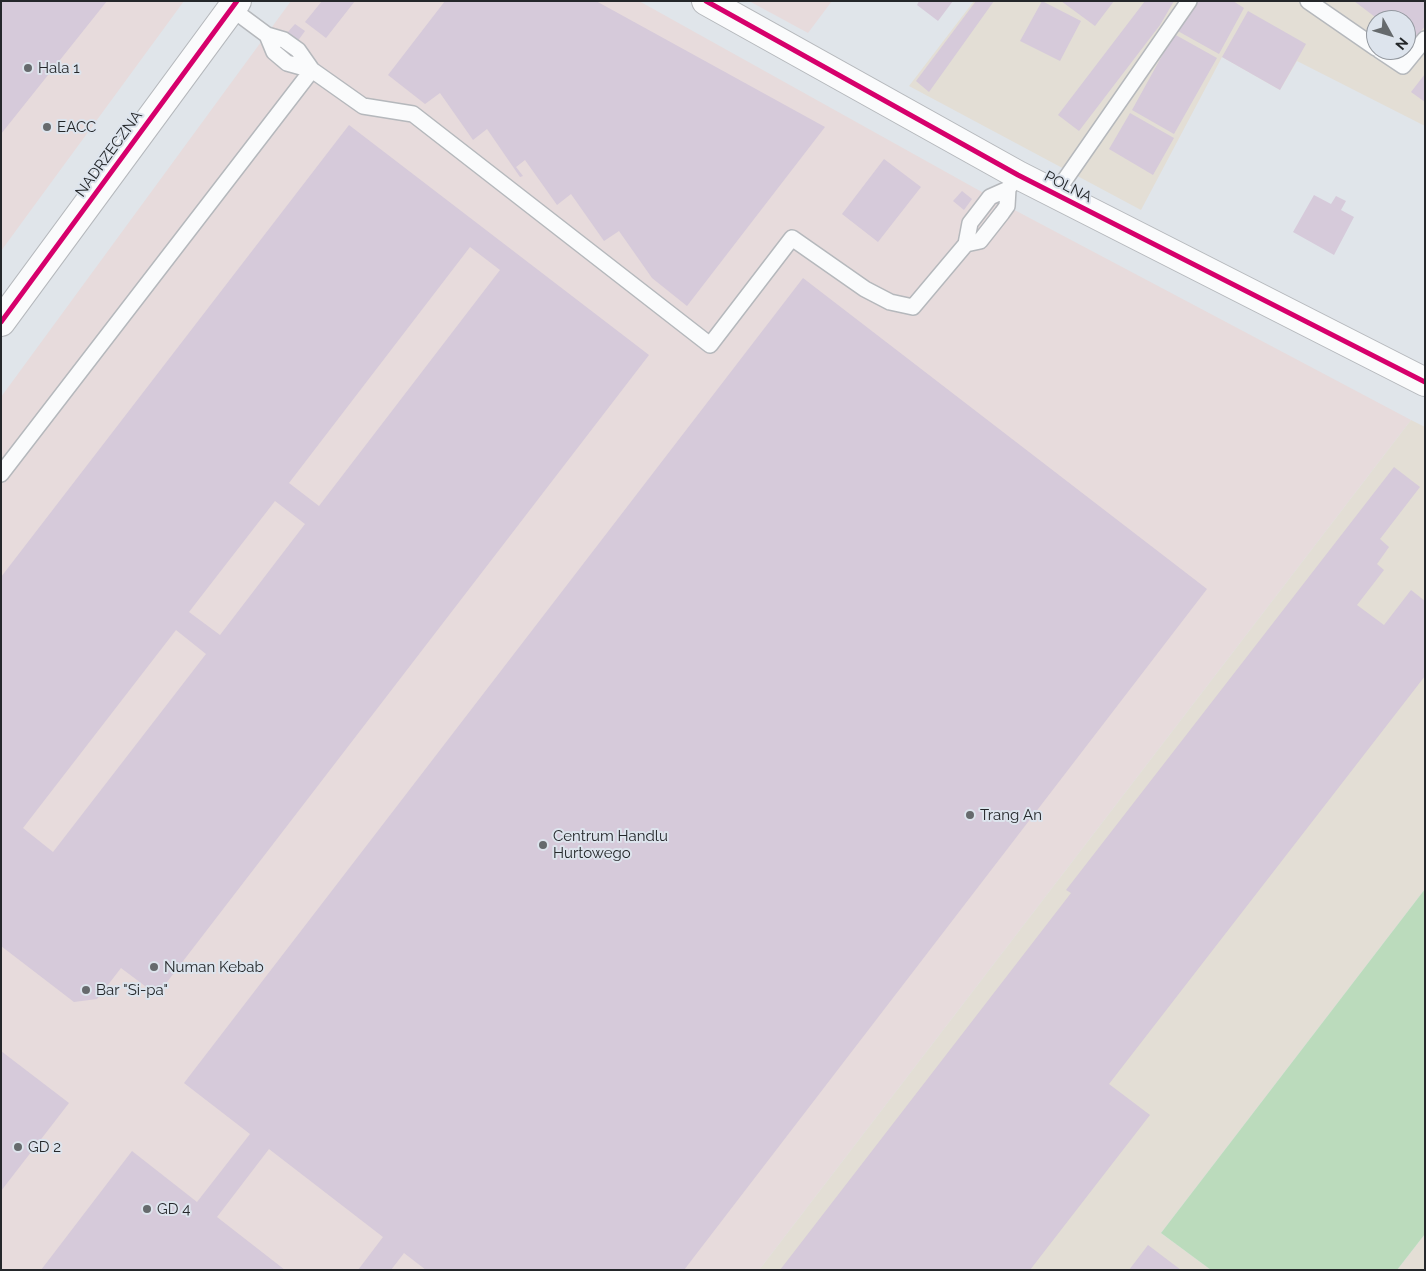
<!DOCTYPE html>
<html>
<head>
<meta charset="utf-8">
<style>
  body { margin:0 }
  #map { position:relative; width:1426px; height:1271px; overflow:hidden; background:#e0e5ea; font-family:Raleway,sans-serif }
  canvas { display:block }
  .frame { position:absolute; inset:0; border:2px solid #24272a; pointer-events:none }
  .north { position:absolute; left:1366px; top:10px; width:50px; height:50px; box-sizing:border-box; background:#dde4ed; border:1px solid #93989f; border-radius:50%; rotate:129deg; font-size:14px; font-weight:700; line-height:20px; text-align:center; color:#24272a }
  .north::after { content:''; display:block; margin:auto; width:18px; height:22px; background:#666a6d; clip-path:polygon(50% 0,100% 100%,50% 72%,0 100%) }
</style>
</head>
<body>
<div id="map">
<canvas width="1426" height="1271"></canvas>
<div class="frame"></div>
<div class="north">N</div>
</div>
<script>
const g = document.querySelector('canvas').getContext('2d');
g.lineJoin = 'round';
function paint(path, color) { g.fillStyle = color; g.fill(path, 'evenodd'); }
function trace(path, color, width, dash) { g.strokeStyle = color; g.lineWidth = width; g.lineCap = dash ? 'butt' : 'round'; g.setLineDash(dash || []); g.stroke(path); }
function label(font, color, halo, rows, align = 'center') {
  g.font = font + ' Raleway,sans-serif'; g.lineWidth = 4; g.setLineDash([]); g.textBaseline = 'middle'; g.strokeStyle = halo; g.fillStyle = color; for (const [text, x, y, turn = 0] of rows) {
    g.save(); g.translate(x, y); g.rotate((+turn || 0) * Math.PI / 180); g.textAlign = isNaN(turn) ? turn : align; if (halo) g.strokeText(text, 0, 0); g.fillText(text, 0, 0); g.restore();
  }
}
const commercial = new Path2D(`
  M 1,1 L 184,1 L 1,251 Z
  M 291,1 L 639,1 L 1007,206 L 1411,420 L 759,1270 L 1,1270 L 1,397 Z
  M 749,1 L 832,1 L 808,33 Z`);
const industrial = new Path2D(`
  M 974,1 L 1425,1 L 1425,126 L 1297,61 L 1280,90 L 1222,57 L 1141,210 L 909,86 ZM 1376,20 L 1406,20 L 1406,50 L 1376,50 Z
  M 1411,420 L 1425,427 L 1425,889 L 1161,1233 L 1211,1270 L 759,1270 Z
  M 1425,1234 L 1425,1270 L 1397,1270 Z`);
const green = new Path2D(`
  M 1425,889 L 1425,1234 L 1397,1270 L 1211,1270 L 1161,1233 Z`);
const building = new Path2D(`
  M 1,1 L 107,1 L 1,134 Z
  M 322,1 L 355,1 L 326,38 L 305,22 Z
  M 445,1 L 596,1 L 825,127 L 687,306 L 652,278 L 619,231 L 604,241 L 571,194 L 557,205 L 525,160 L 516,167 L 523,176 L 520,177 L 487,129 L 473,140 L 440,93 L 425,104 L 388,75 Z
  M 919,1 L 953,1 L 938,21 L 917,5 Z
  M 976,1 L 994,1 L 929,92 L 916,81 Z
  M 1042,1 L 1081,21 L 1060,61 L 1020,41 Z
  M 1061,1 L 1114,1 L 1095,26 Z
  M 1145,1 L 1174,1 L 1160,25 L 1079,131 L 1058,115 Z
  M 1193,1 L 1233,1 L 1244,8 L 1219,54 L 1176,30 Z
  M 1354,1 L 1425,1 L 1425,26 L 1411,44 L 1406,40 L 1406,20 L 1379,20 Z
  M 1248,11 L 1306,44 L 1280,90 L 1222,57 Z
  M 295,24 L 305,31 L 297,42 L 287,33 Z
  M 1174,34 L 1217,58 L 1174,134 L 1132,110 Z
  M 1425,74 L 1425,102 L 1411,92 Z
  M 1130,113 L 1174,138 L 1153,175 L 1109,149 Z
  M 349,125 L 649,355 L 157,995 L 121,968 L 97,999 L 74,1002 L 1,946 L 1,577 ZM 470,247 L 500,270 L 319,506 L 289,483 ZM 275,501 L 305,524 L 220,635 L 189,612 ZM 176,630 L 206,654 L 53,852 L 23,828 Z
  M 884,159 L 921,187 L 878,242 L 842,214 Z
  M 962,191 L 972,199 L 964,210 L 953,201 Z
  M 1314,195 L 1331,204 L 1336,196 L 1346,201 L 1341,210 L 1354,217 L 1334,255 L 1293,232 Z
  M 803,278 L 1207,589 L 684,1270 L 426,1270 L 404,1253 L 391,1270 L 358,1270 L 383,1237 L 269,1149 L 217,1217 L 285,1270 L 41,1270 L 132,1151 L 197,1202 L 250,1134 L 184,1083 Z
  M 1394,467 L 1420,487 L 1380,539 L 1389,547 L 1377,564 L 1384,570 L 1357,605 L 1384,625 L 1411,590 L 1425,601 L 1425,676 L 1109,1084 L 1150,1115 L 1030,1270 L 780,1270 L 1071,893 L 1066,890 Z
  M 1,1051 L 69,1103 L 1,1191 Z
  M 1148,1245 L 1181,1270 L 1129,1270 Z`);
const service = new Path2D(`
  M 1308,1 L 1376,48
  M 232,9 L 267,35 L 284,40 L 298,50 L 312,70
  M 267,35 L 274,52 L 287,63 L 312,70 L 363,106 L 413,114 L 710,345 L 792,238 L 865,289 L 890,302 L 913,307 L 966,244 L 970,223 L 977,214 L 990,197 L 1008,189 L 1018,175
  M 1379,50 L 1403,66 L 1425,39
  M 1055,194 L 1189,1
  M 966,244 L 980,241 L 1002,213 L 1007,206 L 1008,189
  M 1,474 L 312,70`);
const minor = new Path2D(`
  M 706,1 L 1018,175 L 1425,382`);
const tertiary = new Path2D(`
  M 1,322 L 237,1`);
const cycleway = new Path2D(`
  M 706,1 L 1018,175 L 1425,382
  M 1,322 L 237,1`);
const markers = [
  [28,68,5,"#666a6d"],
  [47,127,5,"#666a6d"],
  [970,815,5,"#666a6d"],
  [543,845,5,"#666a6d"],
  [154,967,5,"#666a6d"],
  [86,990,5,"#666a6d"],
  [18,1147,5,"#666a6d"],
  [147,1209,5,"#666a6d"]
];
const poiNames = [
  ["Hala 1",38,68],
  ["EACC",57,127],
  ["Trang An",980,815],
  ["Centrum Handlu",553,836],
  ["Hurtowego",553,853],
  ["Numan Kebab",164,967],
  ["Bar \"Si-pa\"",96,990],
  ["GD 2",28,1147],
  ["GD 4",157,1209]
];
const streetNames = [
  ["NADRZECZNA",109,154,-54],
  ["POLNA",1068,187,27]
];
paint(commercial, '#e7dbdc');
paint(industrial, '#e3ded5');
paint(green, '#bbdbbc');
paint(building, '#d6cada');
trace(service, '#b5b8bc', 18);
trace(minor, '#b5b8bc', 30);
trace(tertiary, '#b5b8bc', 30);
trace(service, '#fafbfc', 15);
trace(minor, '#fafbfc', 28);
trace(tertiary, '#fafbfc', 28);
trace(cycleway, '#d6006c', 5);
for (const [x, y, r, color] of markers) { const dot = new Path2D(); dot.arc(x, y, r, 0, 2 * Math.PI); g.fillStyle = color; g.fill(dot); trace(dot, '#dde4ed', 2); }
label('15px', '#24272a', '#dde4ed', poiNames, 'left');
label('15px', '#24272a', '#dde4ed', streetNames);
</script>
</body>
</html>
